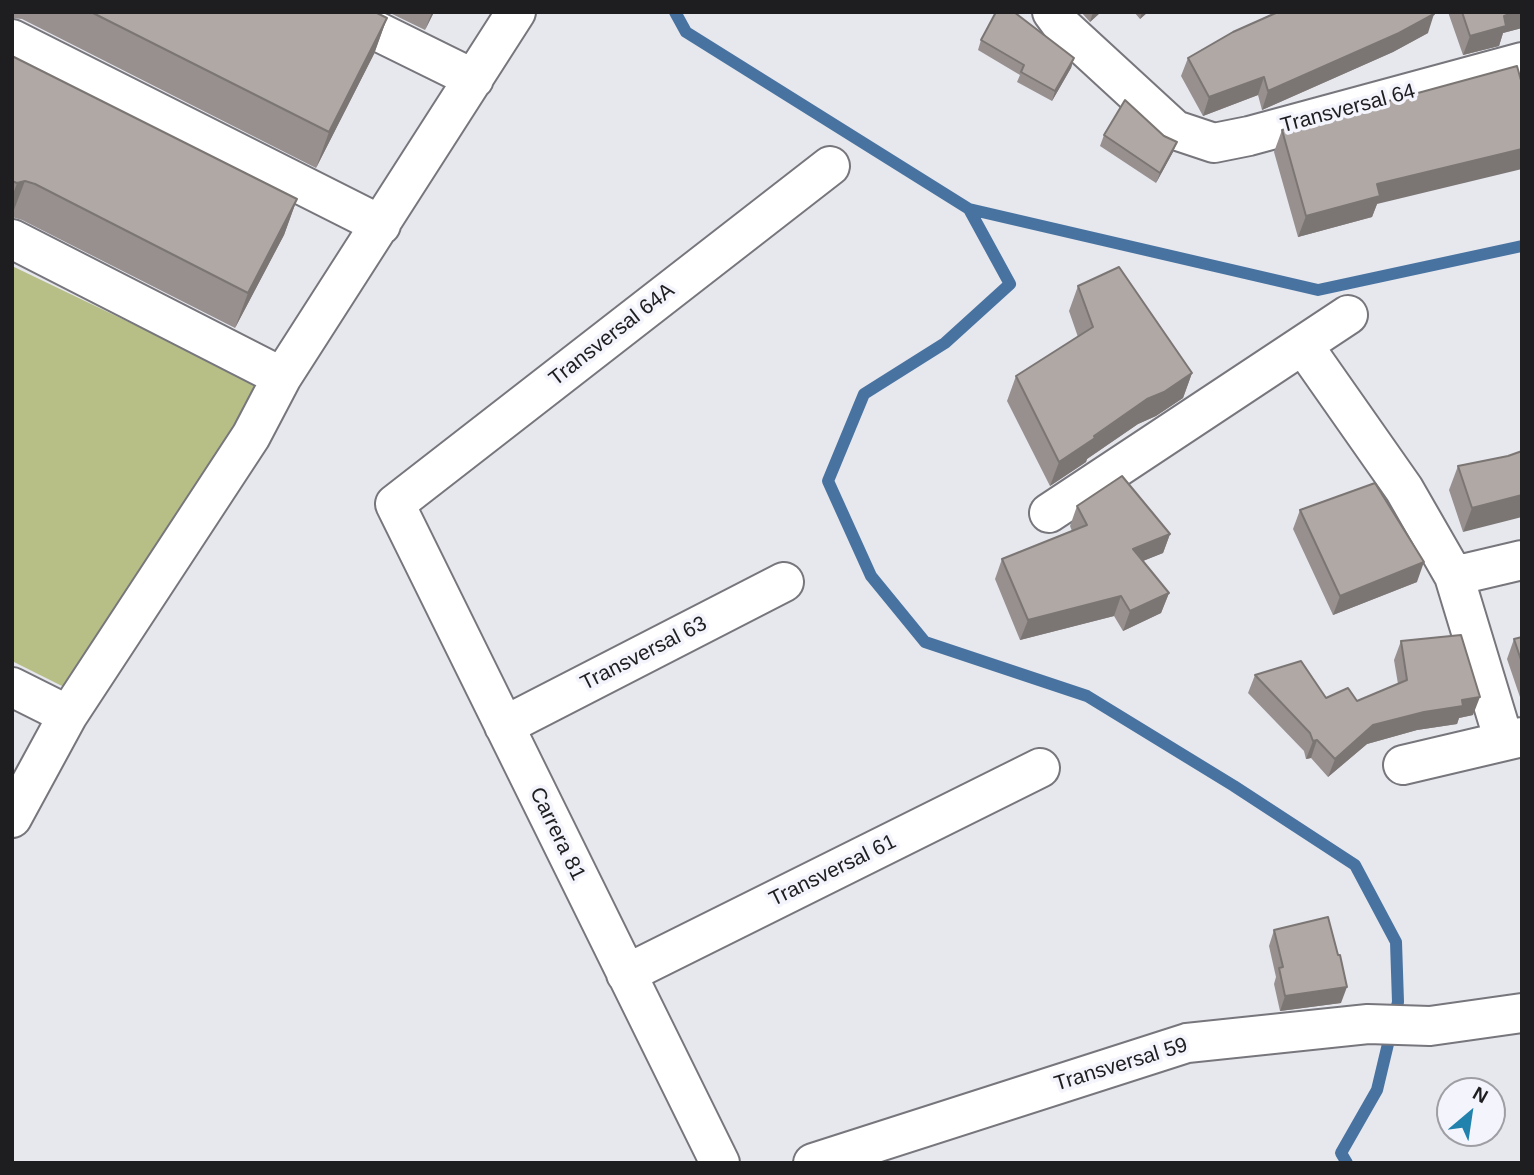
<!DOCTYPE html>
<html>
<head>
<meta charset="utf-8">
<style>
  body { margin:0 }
  #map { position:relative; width:1534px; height:1175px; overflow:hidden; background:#e7e7ee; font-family:Helvetica,sans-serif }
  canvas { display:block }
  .frame { position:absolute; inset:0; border:14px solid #1e1e21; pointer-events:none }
  .north { position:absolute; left:1436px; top:1077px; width:70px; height:70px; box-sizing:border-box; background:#f4f4fc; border:2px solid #9e9ea4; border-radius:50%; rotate:29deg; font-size:19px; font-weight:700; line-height:28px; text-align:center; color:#1e1e21 }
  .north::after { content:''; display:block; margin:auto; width:24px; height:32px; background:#2182ad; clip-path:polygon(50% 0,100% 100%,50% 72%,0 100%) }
</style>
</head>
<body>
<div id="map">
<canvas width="1534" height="1175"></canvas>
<div class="frame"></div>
<div class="north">N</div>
</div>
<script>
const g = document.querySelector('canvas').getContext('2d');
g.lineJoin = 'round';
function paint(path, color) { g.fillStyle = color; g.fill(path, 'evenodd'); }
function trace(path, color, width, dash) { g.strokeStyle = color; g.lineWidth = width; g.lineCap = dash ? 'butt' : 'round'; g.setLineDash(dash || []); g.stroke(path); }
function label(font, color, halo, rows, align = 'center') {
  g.font = font + ' Helvetica,sans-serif'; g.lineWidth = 7; g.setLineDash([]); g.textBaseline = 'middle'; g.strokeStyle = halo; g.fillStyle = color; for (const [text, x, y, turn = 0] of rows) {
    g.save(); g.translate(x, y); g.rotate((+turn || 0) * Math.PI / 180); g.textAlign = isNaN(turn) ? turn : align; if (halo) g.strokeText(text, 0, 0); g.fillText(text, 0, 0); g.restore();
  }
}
const green = new Path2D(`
  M 12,266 L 262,386 L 68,689 L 12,661 Z`);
const stream = new Path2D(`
  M 675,12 L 686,32 L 969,209 L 1318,290 L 1522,246
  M 969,209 L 1010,284 L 945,343 L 864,394 L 828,481 L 871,576 L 925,642 L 1087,696 L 1234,786 L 1355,865 L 1396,942 L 1398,1002 L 1377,1090 L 1341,1153 L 1347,1163`);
const minor = new Path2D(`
  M 338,12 L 474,79
  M 1052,12 L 1063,27 L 1175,130 L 1214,143 L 1249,136 L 1522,62
  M 12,39 L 381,225
  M 12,239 L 282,377
  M 1303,345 L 1404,489 L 1454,576 L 1504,741
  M 1049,513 L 1348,315
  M 1454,576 L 1522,560
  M 12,687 L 68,715
  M 504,726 L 784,582
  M 1403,765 L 1522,737
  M 12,818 L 68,715 L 251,436 L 282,377 L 516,12
  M 626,974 L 1040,768
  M 720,1163 L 395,504 L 830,166
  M 813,1163 L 1187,1043 L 1368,1024 L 1430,1026 L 1522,1013`);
const wall = new Path2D(`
  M 12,12 L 375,12 L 387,18 L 374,54 L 316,168 L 22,19 L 12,18 Z
  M 388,12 L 434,12 L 425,30 Z
  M 1081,12 L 1101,12 L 1090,22 Z
  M 1134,12 L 1148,12 L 1140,19 Z
  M 1448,12 L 1522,12 L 1522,28 L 1503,33 L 1499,46 L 1463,55 Z
  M 1428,33 L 1393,52 L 1262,110 L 1258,95 L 1203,116 L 1181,76 L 1188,58 Z
  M 981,40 L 1074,58 L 1071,68 L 1052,101 L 1017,82 L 1020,75 L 978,50 Z
  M 12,56 L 297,199 L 284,235 L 235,328 L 22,220 L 12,217 Z
  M 1282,130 L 1377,204 L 1372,217 L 1298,237 L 1274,152 Z
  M 1104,135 L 1173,152 L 1156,183 L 1100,146 Z
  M 1078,286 L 1192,373 L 1183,398 L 1156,416 L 1138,424 L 1087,459 L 1086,462 L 1050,486 L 1007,401 L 1016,376 L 1078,337 L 1069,311 Z
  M 1508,456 L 1463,532 L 1449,490 L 1458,466 Z
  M 1077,506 L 1170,534 L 1163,553 L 1143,561 L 1169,593 L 1161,613 L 1123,631 L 1114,616 L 1020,640 L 995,579 L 1002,559 L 1072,531 L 1070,526 Z
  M 1300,510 L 1417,582 L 1333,615 L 1293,529 Z
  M 1522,637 L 1522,703 L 1507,659 L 1514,639 Z
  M 1401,641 L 1473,715 L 1459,718 L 1457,724 L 1417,730 L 1367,744 L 1328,777 L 1311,758 L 1306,759 L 1304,751 L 1248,693 L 1255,675 L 1326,698 L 1357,701 L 1398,684 L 1394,660 Z
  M 1274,930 L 1341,1003 L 1280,1011 L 1274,984 L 1276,977 L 1269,946 Z`);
const shadedWall = new Path2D(`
  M 432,12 L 434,12 L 425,30 Z
  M 1093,12 L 1101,12 L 1090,22 Z
  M 1142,12 L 1148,12 L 1140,19 Z
  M 1515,12 L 1522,12 L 1522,28 L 1503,33 L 1499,46 L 1463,55 L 1470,36 L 1504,16 Z
  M 1434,14 L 1428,33 L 1393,52 L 1262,110 L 1268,91 Z
  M 387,18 L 374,54 L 316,168 L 329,132 Z
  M 1074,58 L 1071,68 L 1052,101 L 1055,91 Z
  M 1264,77 L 1258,95 L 1203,116 L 1209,97 Z
  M 1177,142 L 1173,152 L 1156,183 L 1160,173 Z
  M 1522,149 L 1522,169 L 1377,204 L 1372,217 L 1298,237 L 1306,216 L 1377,184 Z
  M 25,181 L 12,215 L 12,197 L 17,183 Z
  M 297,199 L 284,235 L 235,328 L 248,293 Z
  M 1192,373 L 1183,398 L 1156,416 L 1138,424 L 1087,459 L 1086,462 L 1050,486 L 1059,462 L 1147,399 Z
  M 1522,495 L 1522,517 L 1463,532 L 1472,508 Z
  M 1170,534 L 1163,553 L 1125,568 L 1133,549 Z
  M 1424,562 L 1417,582 L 1333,615 L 1340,596 Z
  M 1169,593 L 1161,613 L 1123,631 L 1130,611 Z
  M 1121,596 L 1114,616 L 1020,640 L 1028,620 Z
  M 1480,697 L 1473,715 L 1459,718 L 1457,724 L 1417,730 L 1367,744 L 1328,777 L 1335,759 L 1373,725 L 1462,700 Z
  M 1317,740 L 1311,758 L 1306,759 L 1313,741 Z
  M 1347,987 L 1341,1003 L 1280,1011 L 1285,996 Z`);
const building = new Path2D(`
  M 91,12 L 375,12 L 387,18 L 329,132 Z
  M 996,12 L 1014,12 L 1074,58 L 1055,91 L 1021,72 L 1024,65 L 981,40 Z
  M 1278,12 L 1433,12 L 1434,14 L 1399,33 L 1268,91 L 1264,77 L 1209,97 L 1188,58 L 1233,32 Z
  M 1462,12 L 1515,12 L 1504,16 L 1506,26 L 1470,36 Z
  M 12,56 L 297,199 L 248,293 L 35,184 L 25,181 L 17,183 L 12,181 Z
  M 1517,66 L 1522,84 L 1522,149 L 1377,184 L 1380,196 L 1306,216 L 1282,130 Z
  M 1125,100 L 1164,136 L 1177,142 L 1160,173 L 1104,135 Z
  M 1119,267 L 1192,373 L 1164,392 L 1147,399 L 1094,436 L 1095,438 L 1059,462 L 1016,376 L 1093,327 L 1078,286 Z
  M 1522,451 L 1522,495 L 1472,508 L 1458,466 L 1508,456 Z
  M 1122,476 L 1170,534 L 1133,549 L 1169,593 L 1130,611 L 1121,596 L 1028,620 L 1002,559 L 1087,525 L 1077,506 Z
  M 1375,483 L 1424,562 L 1340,596 L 1300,510 Z
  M 1461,635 L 1480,697 L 1462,700 L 1463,706 L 1424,712 L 1373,725 L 1335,759 L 1317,740 L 1313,741 L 1310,733 L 1255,675 L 1301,661 L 1326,698 L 1348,688 L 1357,701 L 1407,680 L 1401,641 Z
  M 1522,637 L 1522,663 L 1514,639 Z
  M 1328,917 L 1338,955 L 1340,955 L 1347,987 L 1285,996 L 1279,968 L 1283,967 L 1274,930 Z`);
const streetNames = [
  ["Transversal 64",1348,109,-15],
  ["Transversal 64A",612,335,-38],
  ["Transversal 63",644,654,-27],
  ["Carrera 81",557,834,64],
  ["Transversal 61",833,871,-26],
  ["Transversal 59",1121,1065,-17]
];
paint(green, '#b7be86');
trace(stream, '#4873a1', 12);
trace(minor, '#76767c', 42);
trace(minor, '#fff', 38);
paint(wall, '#97908e');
paint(shadedWall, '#7b7674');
paint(building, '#b0a8a5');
trace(building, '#7b7674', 2);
label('21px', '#1e1e21', '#f4f4fc', streetNames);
</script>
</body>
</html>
